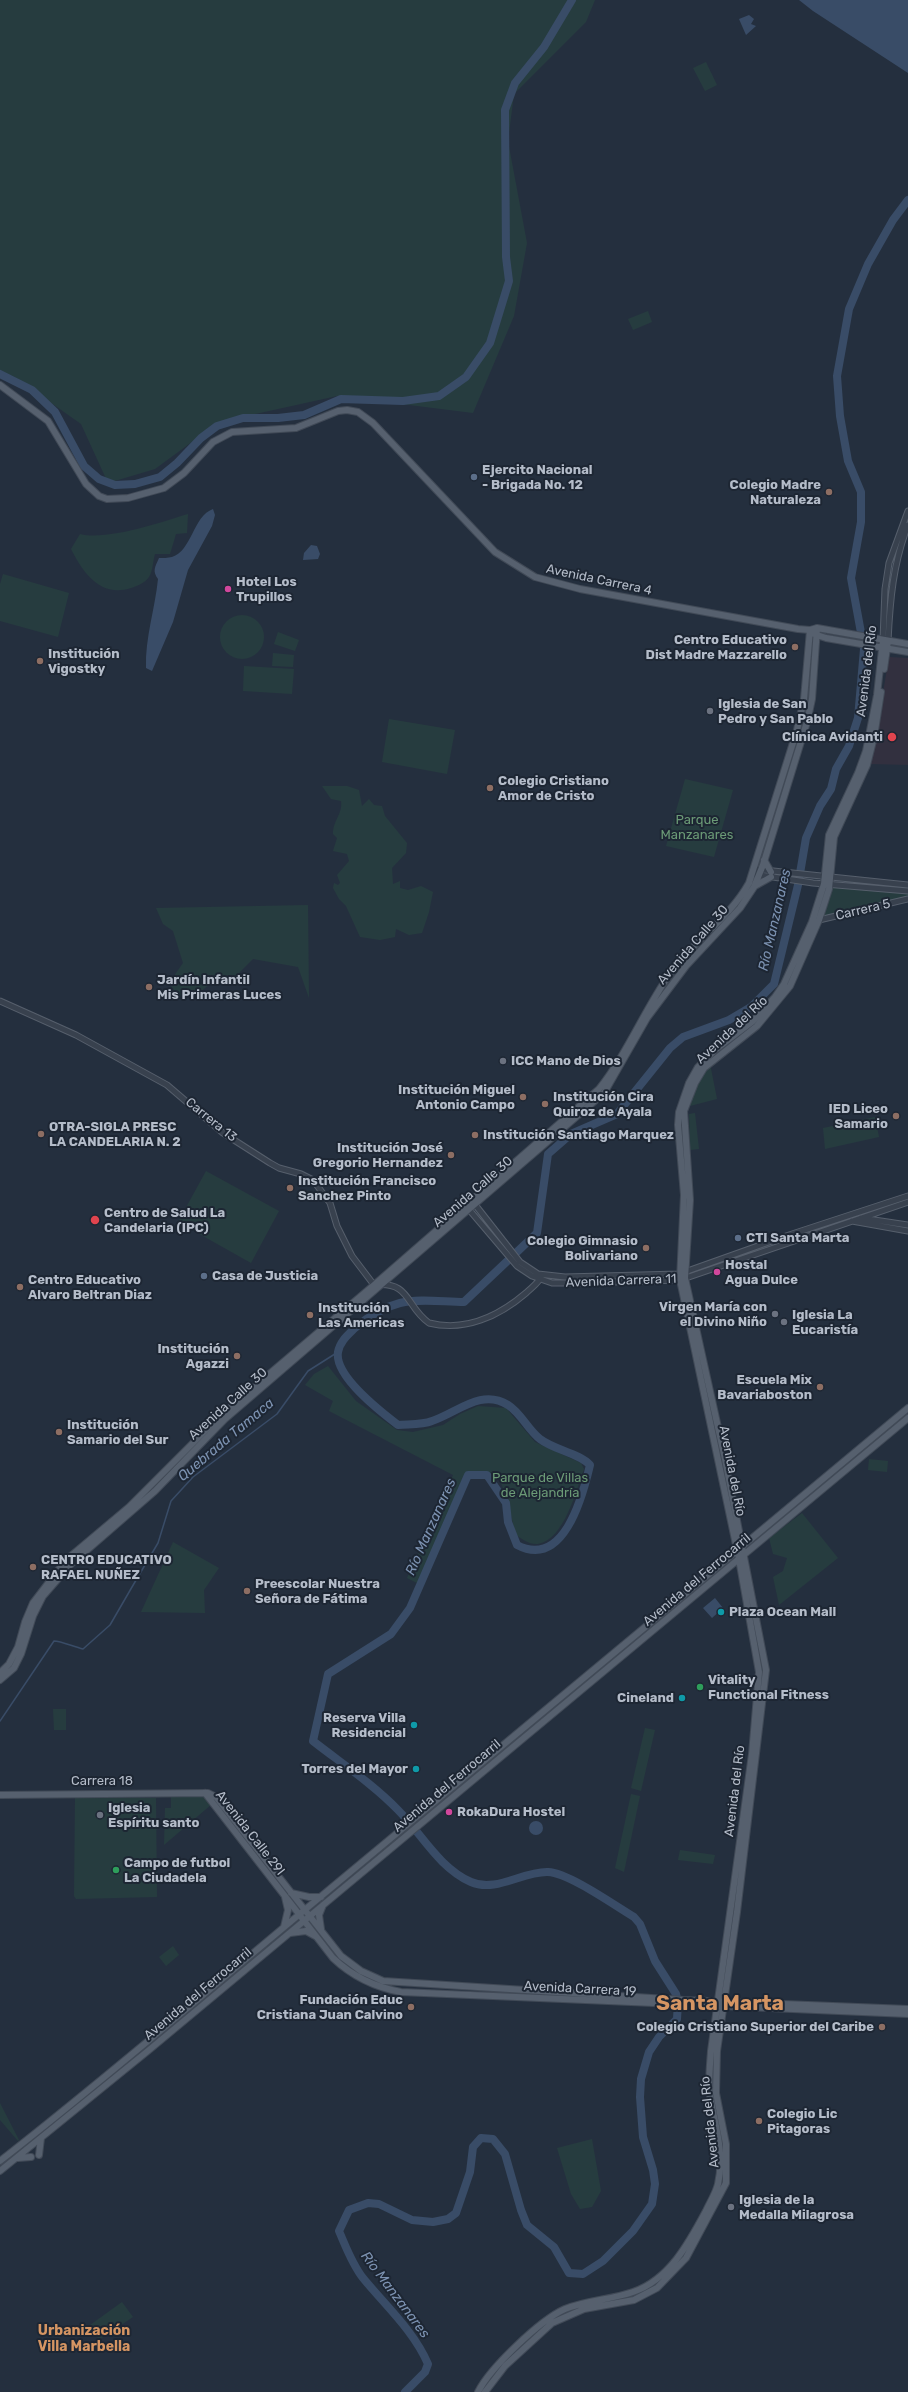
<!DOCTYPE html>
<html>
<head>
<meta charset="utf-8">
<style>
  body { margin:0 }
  canvas { display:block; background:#242f3e }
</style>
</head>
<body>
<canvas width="908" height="2392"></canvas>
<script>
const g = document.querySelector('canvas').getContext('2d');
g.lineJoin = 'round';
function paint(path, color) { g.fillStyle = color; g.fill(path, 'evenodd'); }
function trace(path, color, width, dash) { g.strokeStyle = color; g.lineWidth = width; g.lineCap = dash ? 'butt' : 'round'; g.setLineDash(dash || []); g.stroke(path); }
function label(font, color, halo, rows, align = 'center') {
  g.font = font + ' Rubik,sans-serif'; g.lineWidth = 4; g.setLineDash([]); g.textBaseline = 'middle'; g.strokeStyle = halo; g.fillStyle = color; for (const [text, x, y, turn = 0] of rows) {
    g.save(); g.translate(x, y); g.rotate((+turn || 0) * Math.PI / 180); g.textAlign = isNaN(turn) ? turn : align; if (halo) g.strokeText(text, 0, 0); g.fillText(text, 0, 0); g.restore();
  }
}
const medical = new Path2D(`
  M 889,657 L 908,658 L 908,765 L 871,764 Z`);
const green = new Path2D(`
  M 0,0 L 595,0 L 586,22 L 514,94 L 508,141 L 527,243 L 514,316 L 473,413 L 337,396 L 219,422 L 155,469 L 108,483 L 81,424 L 13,376 L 0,373 Z
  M 706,62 L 717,85 L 705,91 L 693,68 Z
  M 648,311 L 652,322 L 633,330 L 628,319 Z
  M 188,514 L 187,533 L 176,534 L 170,554 L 155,554 C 153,560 153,571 149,577 C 145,583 137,586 131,588 C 101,598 83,573 71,549 L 80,534 C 107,541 162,522 188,514 Z
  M 3,574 L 69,593 L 58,637 L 0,621 L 0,584 Z
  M220 637a22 22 0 1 1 44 0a22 22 0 1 1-44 0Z
  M 278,632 L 299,640 L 295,651 L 274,644 Z
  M 273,653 L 294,655 L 293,667 L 272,666 Z
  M 244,666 L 294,669 L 292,694 L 243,691 Z
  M 389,719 L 455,730 L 447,774 L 382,762 Z
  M 685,779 L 733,790 L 714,857 L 666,846 Z
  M 322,786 L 347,786 L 359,790 L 362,806 L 369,799 L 374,805 L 382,806 L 385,816 L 407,843 L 406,853 L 392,868 L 393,884 L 400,881 L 400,888 L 408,890 L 421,886 L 433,892 L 429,912 L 422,933 L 409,935 L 396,929 L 395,937 L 380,940 L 360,937 L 346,906 L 339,899 L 333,888 L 334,883 L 338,885 L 340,883 L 337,875 L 349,861 L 347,854 L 333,851 L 337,838 L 333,834 C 333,820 343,814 341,801 L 331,799 Z
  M 833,886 L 908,893 L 908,898 L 822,917 Z
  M 308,905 L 309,998 L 298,967 L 253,959 L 227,985 L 210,984 L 200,992 L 179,997 L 169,983 L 183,963 L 173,931 L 163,924 L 156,908 Z
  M 710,1064 L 717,1099 L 690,1106 L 697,1081 Z
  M 695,1113 L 699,1149 L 690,1150 L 689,1114 Z
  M 875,1117 L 879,1137 L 825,1149 L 823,1128 Z
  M 206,1171 L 279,1211 L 251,1263 L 178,1222 Z
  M 328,1366 L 356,1401 L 397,1430 L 413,1432 L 443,1425 L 460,1414 L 478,1406 L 506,1408 L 535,1442 L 581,1463 L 584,1469 C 576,1490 565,1539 538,1544 C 530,1545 522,1539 516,1535 C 511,1521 506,1475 489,1472 C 482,1470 474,1472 467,1472 L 419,1584 L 407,1578 L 453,1475 L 329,1411 L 333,1401 L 305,1385 L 314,1374 Z
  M 869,1459 L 888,1461 L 887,1472 L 868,1470 Z
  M 802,1513 L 838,1558 L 779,1605 L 773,1577 L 783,1571 L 787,1558 L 773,1554 L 769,1538 Z
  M 173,1542 L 219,1568 L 204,1590 L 205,1613 L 141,1612 Z
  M 53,1709 L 66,1709 L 66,1730 L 54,1730 Z
  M 645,1728 L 655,1730 L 641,1791 L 631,1788 Z
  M 631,1794 L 640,1796 L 624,1872 L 615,1868 Z
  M 75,1797 L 156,1798 L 157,1897 L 76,1899 L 74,1896 Z
  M 171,1797 L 203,1797 L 212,1804 L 164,1845 L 165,1808 L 171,1808 Z
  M 680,1850 L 715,1855 L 713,1864 L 678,1860 Z
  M 173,1946 L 179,1955 L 166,1966 L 159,1957 Z
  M 0,2103 L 19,2140 L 18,2141 L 0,2120 Z
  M 592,2139 L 601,2191 L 592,2207 L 580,2209 L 571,2194 L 557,2148 Z
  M 122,2302 L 133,2317 L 99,2340 L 90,2325 Z`);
const water = new Path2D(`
  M 799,0 L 908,0 L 908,73 L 813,11 Z
  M 749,15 L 754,19 L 751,24 L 756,26 L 746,35 L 739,19 Z
  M 213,509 L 215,515 L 212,526 L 188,570 L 173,622 L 152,671 L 146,668 C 145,638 155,609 158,579 C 152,571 155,567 159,558 C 163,558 168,558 172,557 C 192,551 193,516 213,509 Z
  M 311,545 L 317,546 L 320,554 L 318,559 L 303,560 L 304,553 Z
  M 715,1598 L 723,1608 L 712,1618 L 703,1608 Z
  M529 1828a7 7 0 1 1 14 0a7 7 0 1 1-14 0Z`);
const stream = new Path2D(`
  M 0,1721 L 54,1641 C 61,1641 74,1647 83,1649 L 110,1625 L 132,1587 L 158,1543 L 171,1501 L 193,1477 L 277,1414 L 308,1371 L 338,1352`);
const river = new Path2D(`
  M 0,374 L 32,390 L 55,412 L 84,466 L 99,479 L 115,485 L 135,484 L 160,477 L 177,463 L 201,438 L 217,426 L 243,418 L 278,418 L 304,415 L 341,399 L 403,401 L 439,396 L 466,377 L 490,343 L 509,281 L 506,257 L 505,110 L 515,83 L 544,47 L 572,0
  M 405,2392 L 425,2372 L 428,2364 C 414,2331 385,2305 363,2278 C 352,2264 346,2247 339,2231 L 349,2210 L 368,2203 L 379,2204 L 412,2220 L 433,2222 L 448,2219 L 456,2213 L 470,2172 L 473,2147 L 481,2138 L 493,2139 L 505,2154 L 521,2210 L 527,2225 L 554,2247 L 569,2273 L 583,2274 L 603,2261 L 633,2231 L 652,2204 L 655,2184 L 653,2170 L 643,2137 L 640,2097 L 641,2079 L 649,2052 L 659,2037 L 677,2019 L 678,2002 L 676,1994 L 655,1961 L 640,1924 L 634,1917 C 614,1905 569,1873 548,1872 C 523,1871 496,1893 471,1882 C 439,1868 421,1833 398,1810 C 373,1784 341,1763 313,1741 L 328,1674 L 391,1634 L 410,1608 L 468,1475 L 487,1475 L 506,1503 L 508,1522 L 517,1545 C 563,1569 582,1499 590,1465 C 579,1453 554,1450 540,1439 C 528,1430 521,1413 508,1405 C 481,1388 457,1413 432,1421 C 422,1425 409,1424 398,1425 C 381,1412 334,1376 338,1352 C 340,1341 348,1335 355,1328 C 368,1317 384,1307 400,1303 C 419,1298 444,1302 464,1302 L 537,1233 L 548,1154 L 571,1134 L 617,1114 L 670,1048 L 683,1037 L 729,1020 L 751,1007 L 774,984 L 798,885 L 806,838 L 820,806 L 831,789 L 836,769 L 849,746 L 858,718 L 864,649 L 851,578 L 861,522 L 861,492 L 848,461 L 840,416 L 837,376 L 849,309 L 868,264 L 893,220 L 908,200`);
const minor = new Path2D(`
  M 883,640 L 885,589 L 889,563 L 908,511
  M 888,641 C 890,600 893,564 908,525
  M 754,869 L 908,885
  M 753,874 L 813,883 L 908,891
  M 819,920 L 908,899
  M 0,1001 L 76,1035 L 167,1085 L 223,1133 L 270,1163 L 279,1168 L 301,1174 L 313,1180 L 330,1203 L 337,1226 L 352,1256 L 374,1285 C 411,1281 405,1306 429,1323 C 465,1332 499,1316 526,1293 C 532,1287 539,1283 542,1275
  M 473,1202 L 520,1262 L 538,1274 L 565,1277 L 679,1274 L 783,1237 L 908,1196
  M 466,1206 L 517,1266 L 532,1276 L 552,1283 L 580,1283 L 680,1280 L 908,1202
  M 861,1218 L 908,1225
  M 852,1221 L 908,1231`);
const major = new Path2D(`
  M 0,385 L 48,421 L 86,484 L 99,496 L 107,499 L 128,498 L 164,488 L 184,473 L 213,442 L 232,432 L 296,428 L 338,411 L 347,410 L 358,412 L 373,423 L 495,552 L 535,577 L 580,589 L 798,629 L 810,630 L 817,628 L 908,644
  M 814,634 L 826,638 L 908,652
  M 884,669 L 888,641
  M 764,860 L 771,872
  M 755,886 L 771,877
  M 0,1673 L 9,1664 L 18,1647 L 25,1622 L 33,1603 L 66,1560 L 129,1507 L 221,1415 L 374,1285 L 599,1089 C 627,1054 644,1011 669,975 C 693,941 729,919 749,883 L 797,730 L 804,699 L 810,630
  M 0,1680 L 14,1668 L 21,1654 L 33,1616 L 43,1596 L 71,1564 L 155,1491 L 225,1419 L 604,1093 L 647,1018 L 686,966 L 740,908 L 754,887 L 763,865 L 807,722 L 812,699 L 817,628
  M 205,1793 L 333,1958 C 353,1977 374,1987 401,1992 L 908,2014
  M 0,1795 L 208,1793 L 216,1797 L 341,1956 L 361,1971 L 383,1981 L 683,2000 L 908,2009
  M 291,1893 L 309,1897 L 321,1897
  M 284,1927 L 288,1910 L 285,1897
  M 321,1929 L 319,1915 L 323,1905
  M 290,1933 L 306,1931 L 315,1936
  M 39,2155 L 41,2138
  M 18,2158 L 31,2157
  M 0,2161 C 104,2080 205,1993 307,1908 C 507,1742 708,1575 908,1408
  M 0,2171 L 149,2050 L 908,1418
  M 478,2392 C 490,2368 540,2320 565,2309 C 587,2300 610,2300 633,2292 C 669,2280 689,2243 706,2211 C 710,2202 716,2193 718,2184 C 725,2154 715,2125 710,2096 C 708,2082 710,2066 711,2051 L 752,1754 L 759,1672 L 739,1559 L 680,1280 L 684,1195 L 678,1125 L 679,1112 L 689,1083 L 698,1067 L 716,1049 L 753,1021 L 775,997 L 784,984 L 812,922 L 824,884 L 829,835 L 858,773 L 866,751 L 877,695 L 883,640
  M 485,2392 L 505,2366 L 552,2323 L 584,2309 L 634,2300 L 657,2288 L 686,2258 L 726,2183 L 726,2144 L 716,2093 L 717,2051 L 737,1912 L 766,1670 L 725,1459 L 685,1278 L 690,1200 L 684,1111 L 695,1083 L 704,1068 L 757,1026 L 790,986 L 819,920 L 829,889 L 834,837 L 867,765 L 874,737 L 881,692`);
const markers = [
  [474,477,4,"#5c6f8a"],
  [829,492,4,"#8d6e63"],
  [228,589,4,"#d1479c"],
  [795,647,4,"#8d6e63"],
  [40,661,4,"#8d6e63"],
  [710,711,4,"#6b7280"],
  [892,737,5,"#e0444e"],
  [490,788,4,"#8d6e63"],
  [149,987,4,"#8d6e63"],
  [503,1061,4,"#6b7280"],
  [523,1097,4,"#8d6e63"],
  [545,1104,4,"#8d6e63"],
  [896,1116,4,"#8d6e63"],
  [41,1134,4,"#8d6e63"],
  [475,1135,4,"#8d6e63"],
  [451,1155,4,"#8d6e63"],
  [290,1188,4,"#8d6e63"],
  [95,1220,5,"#e0444e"],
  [738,1238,4,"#5c6f8a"],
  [646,1248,4,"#8d6e63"],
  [717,1272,4,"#d1479c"],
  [204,1276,4,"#5c6f8a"],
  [20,1287,4,"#8d6e63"],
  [775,1314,4,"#6b7280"],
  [310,1315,4,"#8d6e63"],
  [784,1322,4,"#6b7280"],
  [237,1356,4,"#8d6e63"],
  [820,1387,4,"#8d6e63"],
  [59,1432,4,"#8d6e63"],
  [33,1567,4,"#8d6e63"],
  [247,1591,4,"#8d6e63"],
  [721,1612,4,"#0f9aa8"],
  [700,1687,4,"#2e9e5b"],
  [682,1698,4,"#0f9aa8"],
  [414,1725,4,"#0f9aa8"],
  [416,1769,4,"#0f9aa8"],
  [449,1812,4,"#d1479c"],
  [100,1815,4,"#6b7280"],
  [116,1870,4,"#2e9e5b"],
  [411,2007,4,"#8d6e63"],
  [882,2027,4,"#8d6e63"],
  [759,2121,4,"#8d6e63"],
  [731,2207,4,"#6b7280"]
];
const poiNames = [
  ["Ejercito Nacional",482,470],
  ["- Brigada No. 12",482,485],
  ["Colegio Madre",821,485,"right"],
  ["Naturaleza",821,500,"right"],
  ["Hotel Los",236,582],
  ["Trupillos",236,597],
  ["Centro Educativo",787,640,"right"],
  ["Dist Madre Mazzarello",787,655,"right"],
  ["Institución",48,654],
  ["Vigostky",48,669],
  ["Iglesia de San",718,704],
  ["Pedro y San Pablo",718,719],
  ["Clínica Avidanti",883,737,"right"],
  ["Colegio Cristiano",498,781],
  ["Amor de Cristo",498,796],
  ["Jardín Infantil",157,980],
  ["Mis Primeras Luces",157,995],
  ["ICC Mano de Dios",511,1061],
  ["Institución Miguel",515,1090,"right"],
  ["Antonio Campo",515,1105,"right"],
  ["Institución Cira",553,1097],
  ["Quiroz de Ayala",553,1112],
  ["IED Liceo",888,1109,"right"],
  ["Samario",888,1124,"right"],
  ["OTRA-SIGLA PRESC",49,1127],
  ["LA CANDELARIA N. 2",49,1142],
  ["Institución Santiago Marquez",483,1135],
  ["Institución José",443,1148,"right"],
  ["Gregorio Hernandez",443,1163,"right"],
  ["Institución Francisco",298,1181],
  ["Sanchez Pinto",298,1196],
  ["Centro de Salud La",104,1213],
  ["Candelaria (IPC)",104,1228],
  ["CTI Santa Marta",746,1238],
  ["Colegio Gimnasio",638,1241,"right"],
  ["Bolivariano",638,1256,"right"],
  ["Hostal",725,1265],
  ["Agua Dulce",725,1280],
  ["Casa de Justicia",212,1276],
  ["Centro Educativo",28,1280],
  ["Alvaro Beltran Diaz",28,1295],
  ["Virgen María con",767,1307,"right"],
  ["el Divino Niño",767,1322,"right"],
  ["Institución",318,1308],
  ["Las Americas",318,1323],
  ["Iglesia La",792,1315],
  ["Eucaristía",792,1330],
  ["Institución",229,1349,"right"],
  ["Agazzi",229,1364,"right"],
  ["Escuela Mix",812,1380,"right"],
  ["Bavariaboston",812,1395,"right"],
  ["Institución",67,1425],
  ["Samario del Sur",67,1440],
  ["CENTRO EDUCATIVO",41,1560],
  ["RAFAEL NUÑEZ",41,1575],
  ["Preescolar Nuestra",255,1584],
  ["Señora de Fátima",255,1599],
  ["Plaza Ocean Mall",729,1612],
  ["Vitality",708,1680],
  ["Functional Fitness",708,1695],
  ["Cineland",674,1698,"right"],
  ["Reserva Villa",406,1718,"right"],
  ["Residencial",406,1733,"right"],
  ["Torres del Mayor",408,1769,"right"],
  ["Iglesia",108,1808],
  ["Espíritu santo",108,1823],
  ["RokaDura Hostel",457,1812],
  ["Campo de futbol",124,1863],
  ["La Ciudadela",124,1878],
  ["Fundación Educ",403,2000,"right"],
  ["Cristiana Juan Calvino",403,2015,"right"],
  ["Colegio Cristiano Superior del Caribe",874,2027,"right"],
  ["Colegio Lic",767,2114],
  ["Pitagoras",767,2129],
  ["Iglesia de la",739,2200],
  ["Medalla Milagrosa",739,2215]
];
const streetNames = [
  ["Avenida Carrera 4",599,580,12],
  ["Avenida del Río",867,671,-83],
  ["Carrera 5",863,910,-13],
  ["Avenida Calle 30",693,945,-49],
  ["Avenida del Río",732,1030,-43],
  ["Carrera 13",211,1120,39],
  ["Avenida Calle 30",473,1192,-41],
  ["Avenida Carrera 11",621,1281,-2],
  ["Avenida Calle 30",228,1404,-42],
  ["Avenida del Río",732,1471,79],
  ["Avenida del Ferrocarril",697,1580,-40],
  ["Carrera 18",102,1781],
  ["Avenida del Ferrocarril",447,1786,-40],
  ["Avenida del Río",735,1791,-83],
  ["Avenida Calle 29I",250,1833,52],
  ["Avenida Carrera 19",580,1989,3],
  ["Avenida del Ferrocarril",198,1994,-40],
  ["Avenida del Río",710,2122,-96]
];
const parkNames = [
  ["Parque",697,820],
  ["Manzanares",697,835],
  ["Parque de Villas",540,1478],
  ["de Alejandría",540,1493]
];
const waterNames = [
  ["Río Manzanares",775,920,-77],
  ["Quebrada Tamaca",226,1440,-40],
  ["Río Manzanares",431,1527,-66],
  ["Río Manzanares",395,2295,53]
];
const neighbourhoodNames = [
  ["Urbanización",84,2331],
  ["Villa Marbella",84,2347]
];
const townNames = [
  ["Santa Marta",720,2004]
];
paint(medical, '#32303f');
paint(green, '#263c3f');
paint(water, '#394c67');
trace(stream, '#394c67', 1.5);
trace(river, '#394c67', 8);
trace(minor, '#565f6c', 7);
trace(major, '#414a57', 8);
trace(minor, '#38414e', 5);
trace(major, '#56606e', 6);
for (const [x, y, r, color] of markers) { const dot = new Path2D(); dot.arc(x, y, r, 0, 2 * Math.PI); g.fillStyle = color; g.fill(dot); trace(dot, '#1d2633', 1.5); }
label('bold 13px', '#b4bcc9', '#1d2633', poiNames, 'left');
label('13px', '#b4bcc9', '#1d2633', streetNames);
label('13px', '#6b9a76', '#1d2633', parkNames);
label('italic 14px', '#7c92b1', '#1d2633', waterNames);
label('bold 14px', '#d59563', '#1d2633', neighbourhoodNames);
label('bold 21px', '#d59563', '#1d2633', townNames);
</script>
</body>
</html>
